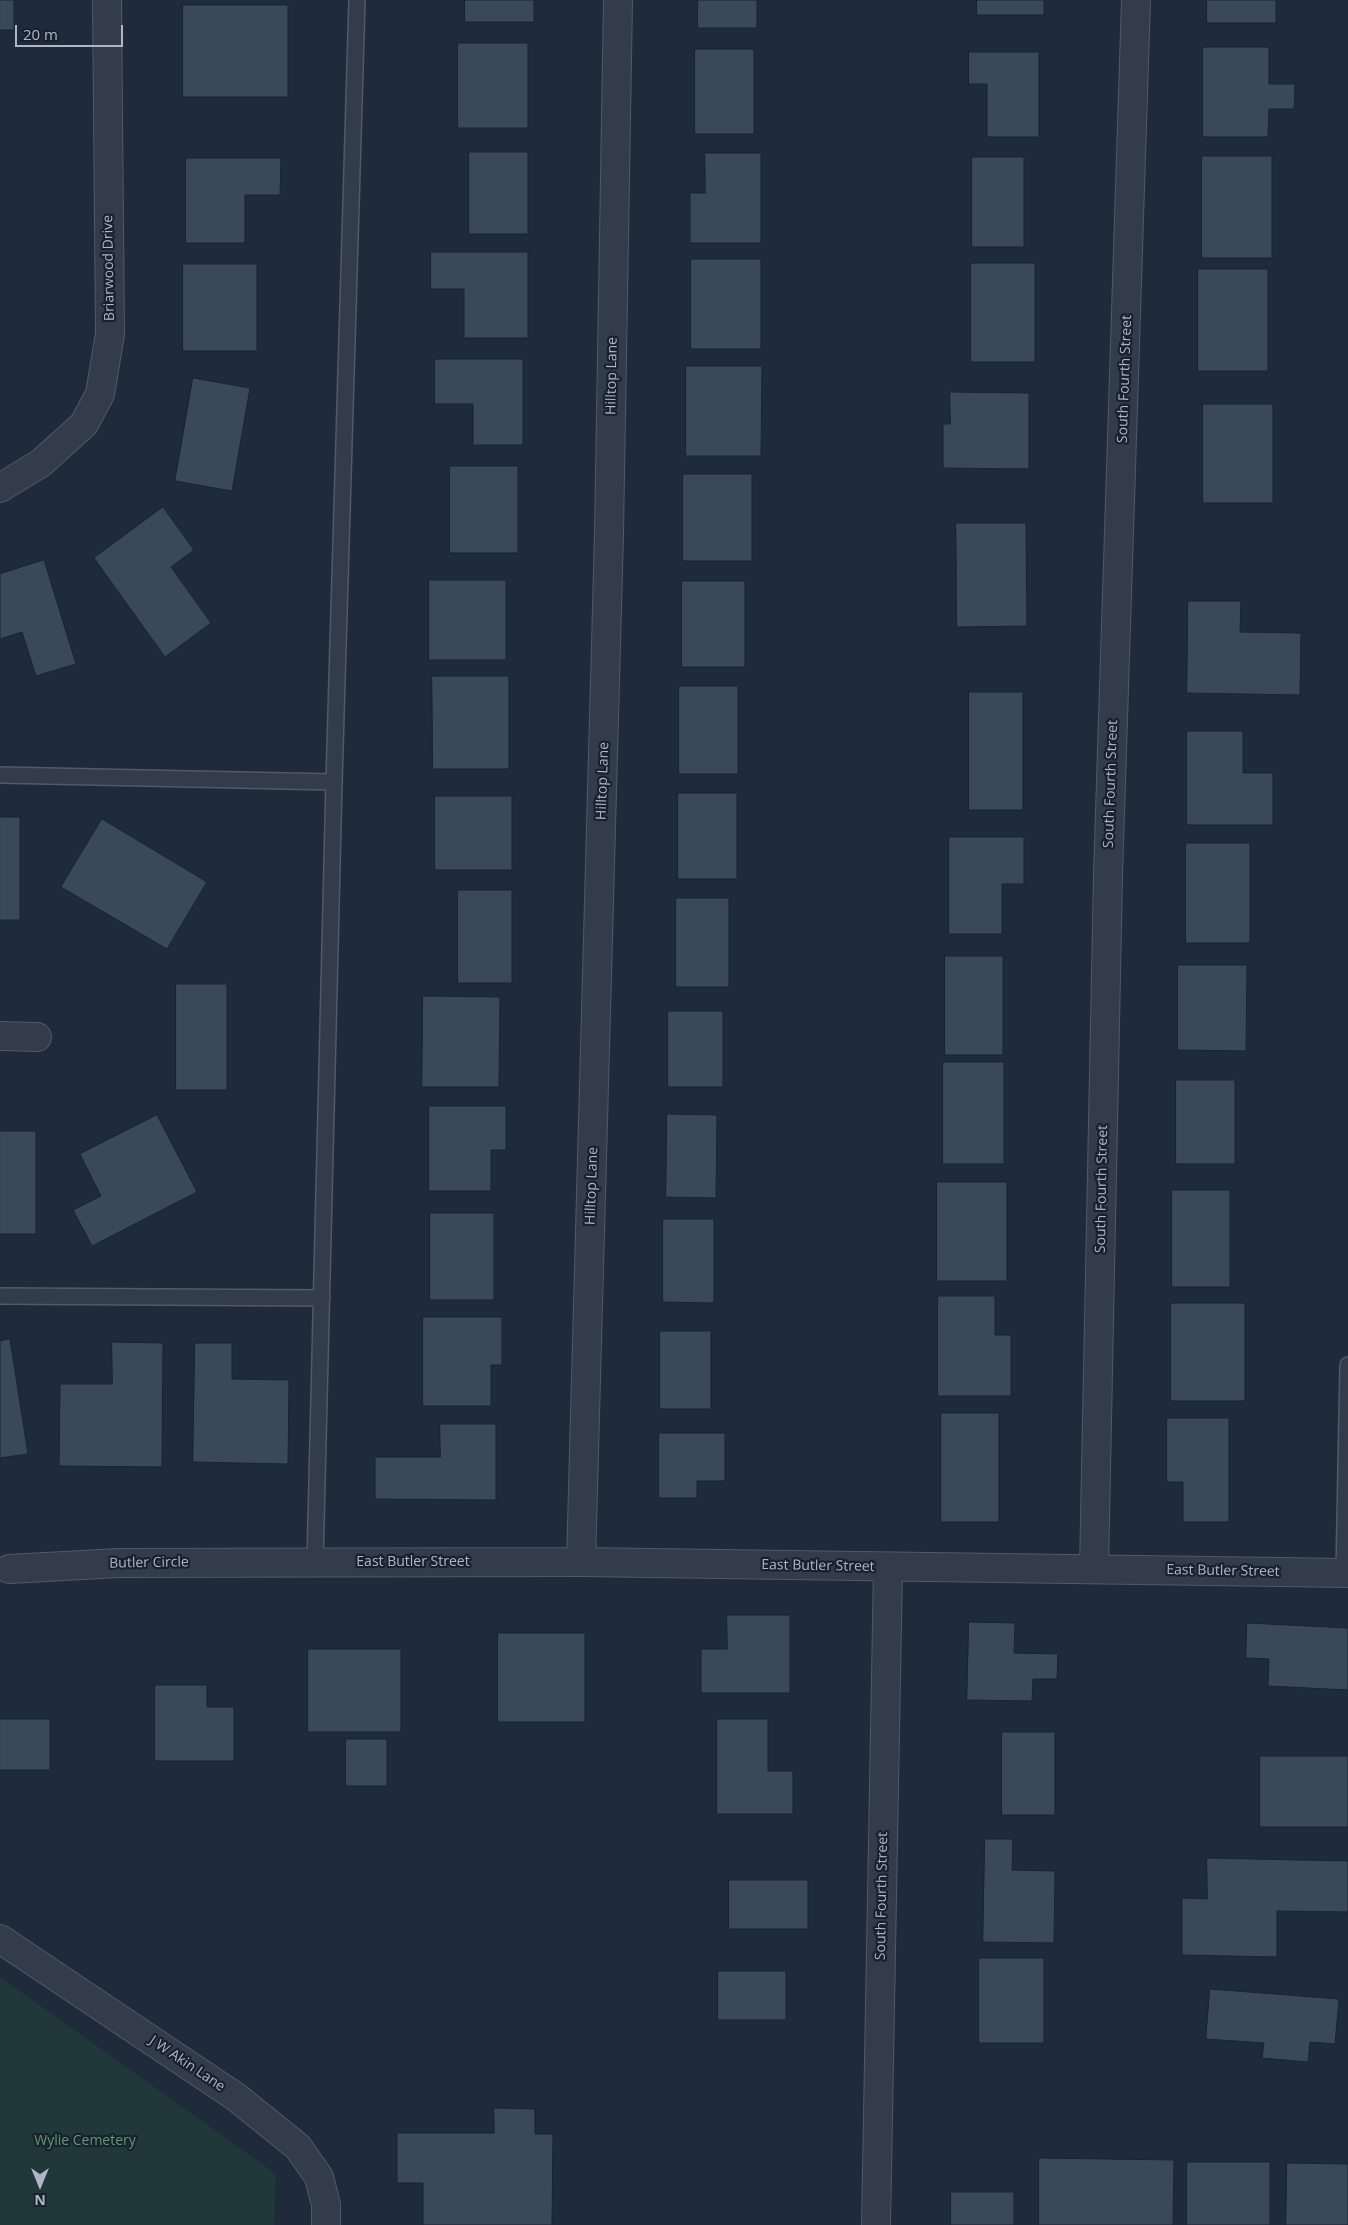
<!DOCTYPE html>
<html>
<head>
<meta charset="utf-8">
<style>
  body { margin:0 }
  #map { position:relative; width:1348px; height:2225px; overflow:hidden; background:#1f2b3a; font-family:"Open Sans",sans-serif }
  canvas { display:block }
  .north { position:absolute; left:15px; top:2160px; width:50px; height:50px; -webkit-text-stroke:4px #18222f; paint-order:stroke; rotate:180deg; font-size:14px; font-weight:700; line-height:20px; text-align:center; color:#adb7c7 }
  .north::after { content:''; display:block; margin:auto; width:18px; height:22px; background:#adb7c7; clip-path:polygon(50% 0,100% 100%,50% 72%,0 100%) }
  .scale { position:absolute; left:15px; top:25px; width:108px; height:22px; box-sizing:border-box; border:2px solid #adb7c7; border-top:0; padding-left:6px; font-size:15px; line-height:18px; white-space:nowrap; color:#adb7c7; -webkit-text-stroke:4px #18222f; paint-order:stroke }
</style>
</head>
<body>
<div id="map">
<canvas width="1348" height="2225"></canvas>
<div class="north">N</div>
<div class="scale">20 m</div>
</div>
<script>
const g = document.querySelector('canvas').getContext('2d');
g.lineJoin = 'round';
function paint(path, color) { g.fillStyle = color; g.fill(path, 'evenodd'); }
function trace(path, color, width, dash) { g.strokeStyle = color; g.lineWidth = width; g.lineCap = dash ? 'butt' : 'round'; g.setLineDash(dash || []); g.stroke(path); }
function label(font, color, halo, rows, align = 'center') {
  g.font = font + ' "Open Sans",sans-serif'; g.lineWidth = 4.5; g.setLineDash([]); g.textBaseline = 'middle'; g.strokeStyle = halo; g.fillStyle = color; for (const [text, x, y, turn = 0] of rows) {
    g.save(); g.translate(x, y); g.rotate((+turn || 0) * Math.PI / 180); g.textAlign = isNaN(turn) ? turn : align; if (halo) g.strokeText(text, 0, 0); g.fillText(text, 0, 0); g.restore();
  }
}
const green = new Path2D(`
  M 0,1977 L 276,2174 L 274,2225 L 0,2225 Z`);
const building = new Path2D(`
  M 0,0 L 14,0 L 14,30 L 0,30 Z
  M 465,0 L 534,0 L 534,22 L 465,22 Z
  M 698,0 L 757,0 L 757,28 L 698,28 Z
  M 977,0 L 1044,0 L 1044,15 L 977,15 Z
  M 1207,0 L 1276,0 L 1276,23 L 1207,23 Z
  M 183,5 L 288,5 L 288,97 L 183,97 Z
  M 458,43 L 528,43 L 528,128 L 458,128 Z
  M 1203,47 L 1269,47 L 1269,84 L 1295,84 L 1294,109 L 1269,109 L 1268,137 L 1203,137 Z
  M 695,49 L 754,49 L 754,134 L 695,134 Z
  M 969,52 L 1039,52 L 1039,137 L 987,137 L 987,84 L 969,84 Z
  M 469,152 L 528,152 L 528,234 L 469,234 Z
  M 705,153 L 761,153 L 761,243 L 690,243 L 690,193 L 705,193 Z
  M 1202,156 L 1272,156 L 1272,258 L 1202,258 Z
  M 972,157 L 1024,157 L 1024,247 L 972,247 Z
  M 186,158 L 281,158 L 280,195 L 245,195 L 245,243 L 186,243 Z
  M 431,252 L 528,252 L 528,338 L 464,338 L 464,289 L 431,289 Z
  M 691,259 L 761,259 L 761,349 L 691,349 Z
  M 971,263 L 1035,263 L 1035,362 L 971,362 Z
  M 183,264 L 257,264 L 257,351 L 183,351 Z
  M 1198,269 L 1268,269 L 1268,371 L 1198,371 Z
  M 435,359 L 523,359 L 523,445 L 473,445 L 473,404 L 435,404 Z
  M 686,366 L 762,366 L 761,456 L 686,456 Z
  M 193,378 L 250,388 L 232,491 L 175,481 Z
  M 950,392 L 1029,393 L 1029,469 L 943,468 L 943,424 L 950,424 Z
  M 1203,404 L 1273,404 L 1273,503 L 1203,503 Z
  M 450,466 L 518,466 L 518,553 L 450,553 Z
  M 683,474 L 752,474 L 752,561 L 683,561 Z
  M 163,507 L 194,550 L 171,567 L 211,623 L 165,657 L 94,558 Z
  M 956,523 L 1026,523 L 1027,626 L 957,627 Z
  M 44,560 L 76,664 L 36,676 L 22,632 L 0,639 L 0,574 Z
  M 429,580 L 506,580 L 506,660 L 429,660 Z
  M 682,581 L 745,581 L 745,667 L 682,667 Z
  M 1188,601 L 1241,601 L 1240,632 L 1301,633 L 1300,695 L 1187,693 Z
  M 432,676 L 509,676 L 509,769 L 433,769 Z
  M 679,686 L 738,686 L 738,774 L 679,774 Z
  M 969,692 L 1023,692 L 1023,810 L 969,810 Z
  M 1187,731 L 1243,731 L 1243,773 L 1273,773 L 1273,825 L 1187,825 Z
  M 678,793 L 737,793 L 737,879 L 678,879 Z
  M 435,796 L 512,796 L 512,870 L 435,870 Z
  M 0,817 L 20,817 L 20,920 L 0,920 Z
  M 102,819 L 207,882 L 167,949 L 61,887 Z
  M 949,837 L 1024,837 L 1024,884 L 1002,884 L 1002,934 L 949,934 Z
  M 1186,843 L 1250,843 L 1250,943 L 1186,943 Z
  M 458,890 L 512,890 L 512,983 L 458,983 Z
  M 676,898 L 729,898 L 729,987 L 676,987 Z
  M 945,956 L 1003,956 L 1003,1055 L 945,1055 Z
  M 1178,965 L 1247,965 L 1246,1051 L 1178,1050 Z
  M 176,984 L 227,984 L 227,1090 L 176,1090 Z
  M 423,996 L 500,997 L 499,1087 L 422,1087 Z
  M 668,1011 L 723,1011 L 723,1087 L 668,1087 Z
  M 943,1062 L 1004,1062 L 1004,1164 L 943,1164 Z
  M 1176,1080 L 1235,1080 L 1235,1164 L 1176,1164 Z
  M 429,1106 L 506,1106 L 506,1150 L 491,1150 L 491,1191 L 429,1191 Z
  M 667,1114 L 717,1115 L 716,1198 L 666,1197 Z
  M 157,1115 L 197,1192 L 92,1246 L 73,1210 L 101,1196 L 80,1154 Z
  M 0,1131 L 36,1131 L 36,1234 L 0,1234 Z
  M 937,1182 L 1007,1182 L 1007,1281 L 937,1281 Z
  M 1172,1190 L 1230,1190 L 1230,1287 L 1172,1287 Z
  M 430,1213 L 494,1213 L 494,1300 L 430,1300 Z
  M 663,1219 L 714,1219 L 714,1303 L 663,1302 Z
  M 938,1296 L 995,1296 L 995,1335 L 1011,1335 L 1011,1396 L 938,1396 Z
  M 1171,1303 L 1245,1303 L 1245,1401 L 1171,1401 Z
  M 423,1317 L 502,1317 L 502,1365 L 491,1365 L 491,1406 L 423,1406 Z
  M 660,1331 L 711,1331 L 711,1409 L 660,1409 Z
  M 10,1339 L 28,1454 L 0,1458 L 0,1341 Z
  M 112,1342 L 163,1343 L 162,1467 L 59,1466 L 60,1384 L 112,1384 Z
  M 195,1343 L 232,1343 L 232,1379 L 289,1380 L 288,1464 L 193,1462 Z
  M 941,1413 L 999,1413 L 999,1522 L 941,1522 Z
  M 1167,1418 L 1229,1418 L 1229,1522 L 1183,1522 L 1183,1482 L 1167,1482 Z
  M 440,1424 L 496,1424 L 496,1500 L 375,1499 L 375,1457 L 440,1457 Z
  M 659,1433 L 725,1433 L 725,1481 L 697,1481 L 697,1498 L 659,1498 Z
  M 727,1615 L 790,1615 L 790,1693 L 701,1693 L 701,1649 L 727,1649 Z
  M 969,1622 L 1015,1623 L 1014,1653 L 1058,1654 L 1057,1679 L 1033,1679 L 1032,1701 L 967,1700 Z
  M 1247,1623 L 1348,1628 L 1348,1690 L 1268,1686 L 1269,1659 L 1246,1658 Z
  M 498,1633 L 585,1633 L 585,1722 L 498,1722 Z
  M 308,1649 L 401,1649 L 401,1732 L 308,1732 Z
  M 155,1685 L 207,1685 L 207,1707 L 234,1707 L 234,1761 L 155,1761 Z
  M 0,1719 L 50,1719 L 50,1770 L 0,1770 Z
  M 717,1719 L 768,1719 L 768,1771 L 793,1771 L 793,1814 L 717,1814 Z
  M 1002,1732 L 1055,1732 L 1055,1815 L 1002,1815 Z
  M 346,1739 L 387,1739 L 387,1786 L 346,1786 Z
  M 1260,1756 L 1348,1756 L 1348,1827 L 1260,1827 Z
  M 985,1839 L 1013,1839 L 1012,1870 L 1055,1871 L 1054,1943 L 983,1942 Z
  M 1207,1858 L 1348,1861 L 1348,1912 L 1277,1911 L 1277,1957 L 1182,1955 L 1182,1898 L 1207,1899 Z
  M 729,1880 L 808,1880 L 808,1929 L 729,1929 Z
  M 979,1958 L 1044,1958 L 1044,2043 L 979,2043 Z
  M 718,1971 L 786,1971 L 786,2020 L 718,2020 Z
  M 1210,1989 L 1339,1999 L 1335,2044 L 1310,2042 L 1308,2062 L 1262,2058 L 1264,2043 L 1206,2039 Z
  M 494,2108 L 535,2109 L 535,2134 L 553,2134 L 552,2225 L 423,2225 L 423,2183 L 397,2183 L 397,2133 L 494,2133 Z
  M 1039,2158 L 1174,2160 L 1173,2225 L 1039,2225 Z
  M 1187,2162 L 1270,2162 L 1270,2225 L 1187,2225 Z
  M 1287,2163 L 1348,2164 L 1348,2225 L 1286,2225 Z
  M 951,2192 L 1014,2192 L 1014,2225 L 951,2225 Z`);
const lane = new Path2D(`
  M 0,775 L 334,782
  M 0,1296 L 322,1298
  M 315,1563 L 334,782 L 357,0
  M 1344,1573 L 1348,1365`);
const street = new Path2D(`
  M 0,488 L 41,463 L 84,424 L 100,394 L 110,334 L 107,0
  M 0,1036 L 37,1037
  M 581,1562 L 609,534 L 618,0
  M 9,1569 L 119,1563 L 581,1562 L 1348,1573
  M 1094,1569 L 1108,875 L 1136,0
  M 0,1939 L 236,2097 L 298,2147 L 319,2177 L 326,2205 L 326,2225
  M 876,2225 L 888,1567`);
const streetNames = [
  ["Briarwood Drive",109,268,-91],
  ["Hilltop Lane",612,376,-89],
  ["South Fourth Street",1125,379,-88],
  ["Hilltop Lane",603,781,-88],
  ["South Fourth Street",1111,784,-88],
  ["Hilltop Lane",592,1186,-88],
  ["South Fourth Street",1102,1189,-89],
  ["East Butler Street",413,1562],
  ["Butler Circle",149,1563,-1],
  ["East Butler Street",818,1566,1],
  ["East Butler Street",1223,1571,1],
  ["South Fourth Street",882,1896,-89],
  ["J W Akin Lane",187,2064,34]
];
const parkNames = [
  ["Wylie Cemetery",85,2141]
];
paint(green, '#21383b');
paint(building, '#3a495a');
trace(building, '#1a2431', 1);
trace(lane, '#505a68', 18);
trace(street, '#505a68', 30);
trace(lane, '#333d4a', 15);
trace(street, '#333d4a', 28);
label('14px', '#adb7c7', '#18222f', streetNames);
label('14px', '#63996e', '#18222f', parkNames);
</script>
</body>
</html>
